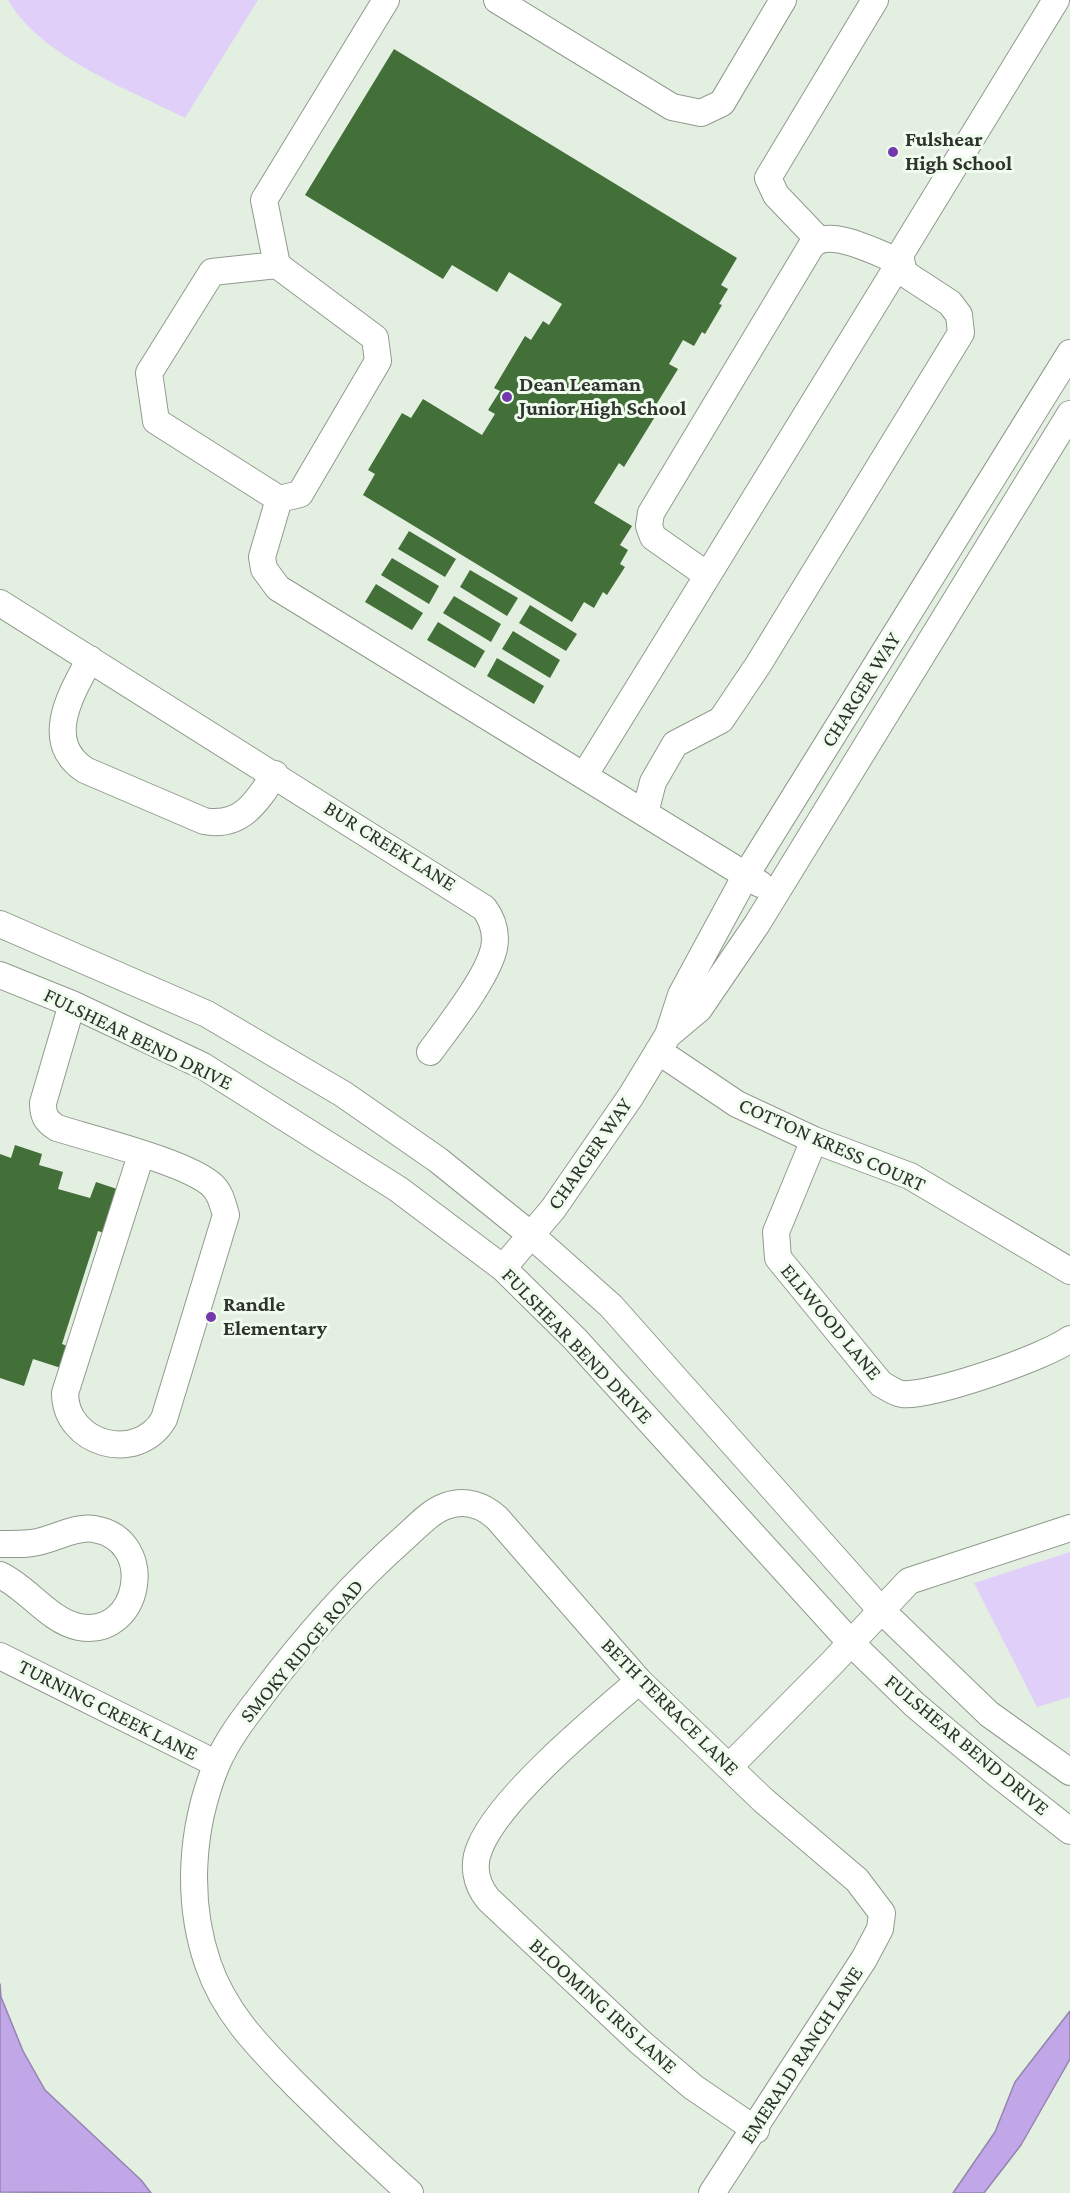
<!DOCTYPE html>
<html>
<head>
<meta charset="utf-8">
<style>
  body { margin:0 }
  canvas { display:block; background:#e3efe0 }
</style>
</head>
<body>
<canvas width="1070" height="2193"></canvas>
<script>
const g = document.querySelector('canvas').getContext('2d');
g.lineJoin = 'round';
function paint(path, color) { g.fillStyle = color; g.fill(path, 'evenodd'); }
function trace(path, color, width, dash) { g.strokeStyle = color; g.lineWidth = width; g.lineCap = dash ? 'butt' : 'round'; g.setLineDash(dash || []); g.stroke(path); }
function label(font, color, halo, rows, align = 'center') {
  g.font = font + ' "Crimson Pro",serif'; g.lineWidth = 6; g.setLineDash([]); g.textBaseline = 'middle'; g.strokeStyle = halo; g.fillStyle = color; for (const [text, x, y, turn = 0] of rows) {
    g.save(); g.translate(x, y); g.rotate((+turn || 0) * Math.PI / 180); g.textAlign = isNaN(turn) ? turn : align; if (halo) g.strokeText(text, 0, 0); g.fillText(text, 0, 0); g.restore();
  }
}
const green = new Path2D(`
  M 8,0 L 258,0 L 185,118 C 128,89 41,57 8,0 Z
  M 1070,1552 L 1070,1697 L 1037,1707 L 974,1583 Z`);
const water = new Path2D(`
  M 0,1984 L 1,1997 L 23,2051 L 45,2090 L 141,2180 L 151,2193 L 0,2192 Z
  M 1070,2011 L 1070,2059 L 1021,2145 L 984,2193 L 953,2193 L 995,2132 L 1015,2082 Z`);
const building = new Path2D(`
  M 394,49 L 737,258 L 721,285 L 728,289 L 719,304 L 722,305 L 705,334 L 702,332 L 694,346 L 683,340 L 669,364 L 678,369 L 651,413 L 656,415 L 624,467 L 619,463 L 594,503 L 632,526 L 620,545 L 628,550 L 620,564 L 625,567 L 607,595 L 603,592 L 594,608 L 584,602 L 572,622 L 363,495 L 375,474 L 368,470 L 402,413 L 411,418 L 423,399 L 482,435 L 495,414 L 488,410 L 500,391 L 494,388 L 525,336 L 531,340 L 543,321 L 549,325 L 562,304 L 509,272 L 497,292 L 452,265 L 443,279 L 305,195 Z
  M 409,531 L 456,559 L 445,577 L 398,549 Z
  M 392,558 L 439,586 L 429,604 L 381,575 Z
  M 470,570 L 518,598 L 507,616 L 460,587 Z
  M 376,584 L 423,613 L 412,630 L 365,602 Z
  M 454,596 L 501,624 L 491,642 L 443,613 Z
  M 530,605 L 577,634 L 566,651 L 519,623 Z
  M 438,622 L 485,651 L 475,668 L 427,640 Z
  M 513,631 L 560,660 L 550,678 L 502,649 Z
  M 497,658 L 544,686 L 534,704 L 487,676 Z
  M 15,1145 L 42,1154 L 39,1165 L 63,1172 L 58,1189 L 90,1198 L 96,1182 L 117,1189 L 104,1233 L 98,1231 L 62,1344 L 67,1346 L 61,1368 L 33,1359 L 24,1386 L 0,1378 L 0,1154 L 11,1158 Z`);
const minor = new Path2D(`
  M 497,0 L 672,107 L 701,113 L 722,103 L 783,0
  M 819,240 L 776,195 L 768,178 L 875,0
  M 277,265 L 212,272 L 149,373 L 156,421 L 279,499 L 300,494 L 378,361 L 375,338 L 277,265 L 264,200 L 386,0
  M 279,499 L 262,557 L 264,569 L 278,588 L 760,884
  M 0,603 L 484,908 C 493,920 497,933 494,948 C 488,977 448,1027 430,1052
  M 90,659 C 71,694 42,741 85,770 L 204,821 C 241,828 257,802 275,774
  M 584,776 C 690,605 795,433 900,262 C 879,254 826,224 810,248 L 651,513 L 649,526 L 653,537 L 707,575
  M 645,813 L 653,782 L 675,744 L 721,720 L 758,665 L 961,333 L 959,315 L 950,303 L 904,273 L 900,255 L 1056,0
  M 0,924 L 207,1014 L 343,1094 L 438,1160 L 531,1235 L 611,1306 L 880,1609 L 989,1714 L 1070,1772
  M 0,975 L 72,1004 L 203,1066 L 398,1189 L 503,1268 L 575,1339 L 851,1643 L 915,1705 L 996,1773 L 1070,1831
  M 72,1004 L 43,1103 C 43,1116 46,1121 57,1128 C 92,1139 190,1163 213,1186 C 221,1194 223,1205 226,1215 L 164,1419 C 137,1465 65,1444 65,1393 L 141,1155
  M 668,1035 L 699,1009 L 757,924 L 1070,414
  M 658,1051 L 737,1104 L 814,1140 L 910,1176 L 1070,1271
  M 814,1140 L 776,1232 L 778,1258 L 881,1384 C 887,1387 895,1393 902,1394 C 931,1397 1046,1357 1070,1339
  M 503,1268 L 553,1209 L 631,1096 L 668,1035 L 681,995 L 746,875 L 1070,353
  M 0,1544 C 15,1544 31,1545 45,1540 C 60,1536 78,1526 94,1529 C 159,1540 140,1639 79,1627 C 49,1621 28,1588 0,1575
  M 0,1656 L 217,1764
  M 639,1681 C 597,1717 500,1797 480,1847 C 472,1865 476,1884 488,1899 L 640,2042 L 693,2087 L 756,2130
  M 729,1767 L 832,1663 L 909,1581 L 1070,1528
  M 410,2193 C 371,2158 333,2122 296,2085 C 260,2048 225,2014 208,1964 C 186,1900 191,1828 216,1766 C 227,1740 244,1718 261,1696 C 303,1640 350,1586 403,1539 C 416,1528 429,1512 446,1506 C 465,1499 483,1505 497,1518 L 639,1681 L 763,1800 L 857,1880 L 882,1913 L 880,1929 L 864,1959 L 712,2193`);
const markers = [
  [893,152,6,"#7338ae"],
  [507,397,6,"#7338ae"],
  [211,1317,6,"#7338ae"]
];
const poiNames = [
  ["Fulshear",905,140],
  ["High School",905,164],
  ["Dean Leaman",519,385],
  ["Junior High School",519,409],
  ["Randle",223,1305],
  ["Elementary",223,1329]
];
const streetNames = [
  ["CHARGER WAY",861,690,-58],
  ["BUR CREEK LANE",390,846,32],
  ["FULSHEAR BEND DRIVE",138,1039,26],
  ["COTTON KRESS COURT",832,1145,24],
  ["CHARGER WAY",590,1154,-55],
  ["ELLWOOD LANE",831,1322,50],
  ["FULSHEAR BEND DRIVE",577,1346,46],
  ["SMOKY RIDGE ROAD",302,1651,-50],
  ["BETH TERRACE LANE",670,1707,45],
  ["TURNING CREEK LANE",108,1710,27],
  ["FULSHEAR BEND DRIVE",967,1745,40],
  ["BLOOMING IRIS LANE",603,2006,42],
  ["EMERALD RANCH LANE",802,2055,-57]
];
paint(green, '#e0d0f9');
paint(water, '#c1a6e8');
trace(water, '#9584b0', 1.5);
paint(building, '#436f39');
trace(minor, '#909b8d', 28);
trace(minor, '#fff', 26);
for (const [x, y, r, color] of markers) { const dot = new Path2D(); dot.arc(x, y, r, 0, 2 * Math.PI); g.fillStyle = color; g.fill(dot); trace(dot, '#f0fced', 2); }
label('bold 21px', '#2e332d', '#f0fced', poiNames, 'left');
label('21px', '#2e332d', '#f0fced', streetNames);
</script>
</body>
</html>
